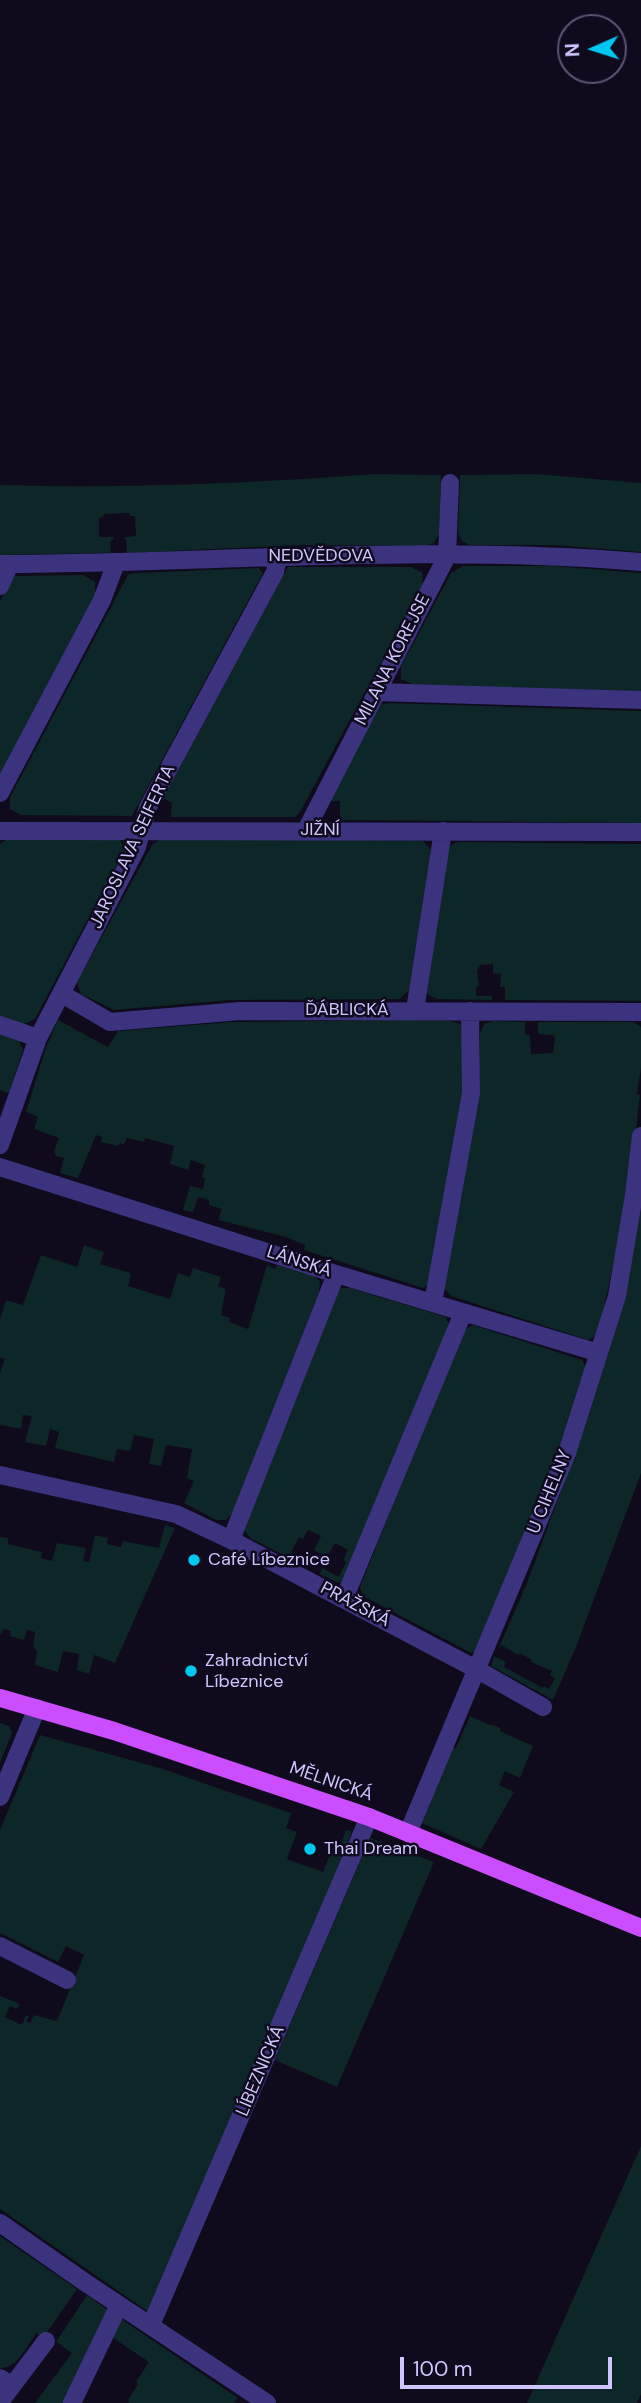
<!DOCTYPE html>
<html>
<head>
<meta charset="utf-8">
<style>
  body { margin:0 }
  #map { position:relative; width:641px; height:2403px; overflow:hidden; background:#0f0a1c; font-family:"DM Sans",sans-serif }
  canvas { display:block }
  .north { position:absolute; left:557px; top:14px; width:70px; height:70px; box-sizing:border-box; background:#0f0a1c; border:2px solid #5c5577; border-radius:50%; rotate:267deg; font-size:19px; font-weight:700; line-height:28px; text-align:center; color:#d0c6ff }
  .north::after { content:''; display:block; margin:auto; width:24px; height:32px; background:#00c7f1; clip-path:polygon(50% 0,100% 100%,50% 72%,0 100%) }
  .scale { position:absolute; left:400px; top:2357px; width:212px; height:32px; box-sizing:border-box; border:4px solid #d0c6ff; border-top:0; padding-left:9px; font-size:21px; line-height:24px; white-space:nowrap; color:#d0c6ff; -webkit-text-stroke:5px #0f0a1c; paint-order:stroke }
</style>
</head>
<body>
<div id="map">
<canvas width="641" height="2403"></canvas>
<div class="north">N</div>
<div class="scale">100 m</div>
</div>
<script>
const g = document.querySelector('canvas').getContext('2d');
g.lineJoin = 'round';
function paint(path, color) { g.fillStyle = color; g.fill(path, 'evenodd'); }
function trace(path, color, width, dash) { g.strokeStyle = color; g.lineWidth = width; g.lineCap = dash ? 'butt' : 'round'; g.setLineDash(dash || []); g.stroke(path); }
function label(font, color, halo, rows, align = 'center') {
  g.font = font + ' "DM Sans",sans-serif'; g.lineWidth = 5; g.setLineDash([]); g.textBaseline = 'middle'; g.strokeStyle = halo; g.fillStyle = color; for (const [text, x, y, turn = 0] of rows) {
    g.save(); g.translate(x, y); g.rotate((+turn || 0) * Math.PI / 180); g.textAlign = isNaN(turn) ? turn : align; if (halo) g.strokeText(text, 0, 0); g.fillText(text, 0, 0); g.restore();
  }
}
const green = new Path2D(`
  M 376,474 L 441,475 L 439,534 L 434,543 L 425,546 L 300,545 L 127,553 L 126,540 L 124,537 L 136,536 L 135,516 L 130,516 L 129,513 L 104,514 L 103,517 L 99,518 L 99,537 L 113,537 L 113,540 L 110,541 L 111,553 L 0,555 L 0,485 C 125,489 251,483 376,474 Z
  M 536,474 L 641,483 L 641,552 L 554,545 L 470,545 L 462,541 L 458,533 L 460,475 Z
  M 463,566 L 552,566 L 641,573 L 641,692 L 412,684 L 401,679 L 401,666 L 451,573 Z
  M 288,567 L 410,567 L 422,572 L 423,585 L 300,812 L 295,817 L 171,817 L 172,803 L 163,798 Z
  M 259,568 L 263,573 L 132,816 L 21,815 L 10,809 L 10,797 L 128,575 L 134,573 Z
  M 83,575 L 95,582 L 95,594 L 0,775 L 0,601 L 13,576 Z
  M 389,703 L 641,711 L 641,823 L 340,820 L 340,801 L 328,801 L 377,710 L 382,704 Z
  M 12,836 L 100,838 L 120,840 L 125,849 L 35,1019 L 22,1025 L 0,1017 L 0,844 Z
  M 163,838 L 423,841 L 431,850 L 409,990 L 399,999 L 231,1000 L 114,1010 L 81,994 L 77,982 L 152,845 Z
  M 459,842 L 641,844 L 641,1001 L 505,1000 L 505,987 L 500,987 L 501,974 L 493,973 L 493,964 L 480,965 L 477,971 L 479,986 L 476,987 L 476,996 L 492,996 L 492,1000 L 438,999 L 428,995 L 425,984 L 446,852 L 451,845 Z
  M 58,1020 L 108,1047 L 118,1031 L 231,1022 L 405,1020 L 451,1021 L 460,1024 L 465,1031 L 463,1091 L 431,1283 L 423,1288 L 304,1250 L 305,1245 L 286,1237 L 218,1220 L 222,1209 L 209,1205 L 209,1200 L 198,1197 L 193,1212 L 183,1210 L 190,1186 L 203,1189 L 205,1178 L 202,1177 L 205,1165 L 191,1160 L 188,1170 L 170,1164 L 174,1146 L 145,1138 L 144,1142 L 127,1138 L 124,1144 L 120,1143 L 118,1146 L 101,1142 L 102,1137 L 96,1135 L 78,1178 L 60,1173 L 64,1158 L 56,1156 L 54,1151 L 59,1138 L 34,1129 L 38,1117 L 26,1112 L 46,1047 Z
  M 493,1021 L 525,1022 L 525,1035 L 530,1035 L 531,1054 L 553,1053 L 555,1039 L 553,1035 L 538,1034 L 538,1022 L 634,1022 L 641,1027 L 641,1068 L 637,1094 L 640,1095 L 629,1190 L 598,1335 L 588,1340 L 451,1296 L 444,1288 L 479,1093 L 480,1033 L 484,1024 Z
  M 0,1031 L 17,1036 L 23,1050 L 9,1093 L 0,1090 Z
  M 641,1209 L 641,1473 L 576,1647 L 553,1700 L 491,1666 L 494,1656 L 506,1662 L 504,1667 L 543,1688 L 544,1686 L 549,1689 L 555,1678 L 550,1675 L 552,1671 L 531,1662 L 532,1660 L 520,1653 L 518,1655 L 501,1645 L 498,1650 L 527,1583 L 584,1429 L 624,1298 Z
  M 84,1245 L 104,1252 L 100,1264 L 131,1273 L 128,1286 L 170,1299 L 178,1273 L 190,1277 L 193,1268 L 221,1277 L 218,1286 L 226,1289 L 221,1315 L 230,1318 L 229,1322 L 248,1329 L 267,1265 L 275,1269 L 277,1265 L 312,1275 L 320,1281 L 319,1292 L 233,1513 L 226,1520 L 216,1520 L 184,1503 L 194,1481 L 187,1478 L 192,1449 L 166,1445 L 161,1466 L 149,1464 L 154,1439 L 134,1435 L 130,1451 L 117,1449 L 114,1462 L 55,1448 L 59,1432 L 50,1429 L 46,1446 L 25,1442 L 32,1416 L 23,1415 L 21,1429 L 0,1425 L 0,1373 L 5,1359 L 0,1357 L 0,1319 L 6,1300 L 23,1305 L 41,1255 L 77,1267 Z
  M 341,1288 L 350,1288 L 446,1317 L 449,1325 L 347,1580 L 338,1583 L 320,1574 L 322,1568 L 339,1577 L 346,1562 L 343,1560 L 348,1550 L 335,1543 L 327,1557 L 314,1550 L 321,1536 L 308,1530 L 303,1539 L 299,1537 L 291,1552 L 308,1561 L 305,1566 L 250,1538 L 245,1531 L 245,1521 L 334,1295 Z
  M 473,1325 L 582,1360 L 587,1369 L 545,1490 L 479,1650 L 471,1653 L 363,1596 L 360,1587 L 463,1330 Z
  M 165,1525 L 175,1528 L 115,1663 L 94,1655 L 89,1674 L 77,1670 L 79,1654 L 63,1651 L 58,1672 L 35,1665 L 37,1651 L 33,1647 L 35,1632 L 27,1630 L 24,1640 L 10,1636 L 11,1631 L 4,1629 L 0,1635 L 0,1537 L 8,1538 L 8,1544 L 42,1552 L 41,1558 L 52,1561 L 57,1543 L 86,1548 L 83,1561 L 89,1562 L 95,1535 L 108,1538 L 107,1544 L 121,1547 L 123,1541 L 159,1548 Z
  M 470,1716 L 492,1726 L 493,1725 L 500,1728 L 500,1731 L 533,1746 L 520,1778 L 505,1771 L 499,1785 L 514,1792 L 481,1849 L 422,1823 L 430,1804 L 427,1802 L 451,1747 L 456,1748 Z
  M 0,1723 L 9,1726 L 12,1733 L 0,1763 Z
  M 40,1735 L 160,1768 L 290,1813 L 292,1812 L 286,1828 L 297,1832 L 287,1859 L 323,1872 L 334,1845 L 340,1847 L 346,1830 L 352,1831 L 348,1841 L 354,1844 L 150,2313 L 0,2209 L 0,1996 L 20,2004 L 17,2009 L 10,2006 L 5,2017 L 22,2025 L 26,2015 L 29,2016 L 26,2021 L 30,2023 L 34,2015 L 57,2021 L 84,1955 L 66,1946 L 58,1962 L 0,1933 L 0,1830 Z
  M 370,1838 L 434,1862 L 337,2087 L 275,2060 Z
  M 641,2146 L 641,2394 L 637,2403 L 527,2403 Z
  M 0,2236 L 77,2289 L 43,2338 L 36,2333 C 27,2346 17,2369 0,2368 Z
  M 87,2295 L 109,2311 L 66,2403 L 35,2403 L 72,2353 L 56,2342 Z
  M 121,2319 L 238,2398 L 234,2403 L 129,2403 L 128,2400 L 138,2384 L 136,2382 L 149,2362 L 113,2338 Z`);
const minor = new Path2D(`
  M 0,564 C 213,563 428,544 641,562
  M 0,586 L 10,564
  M 376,692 L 641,700
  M 0,793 L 102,600 L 116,563
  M 306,830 L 447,556 L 450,483
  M 0,831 L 641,832
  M 62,994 L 110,1022 L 240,1011 L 641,1012
  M 415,1010 L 443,831
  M 0,1025 L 38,1038
  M 0,1145 L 38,1038 L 137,847 L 148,807 L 275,572 L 278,556
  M 0,1167 L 336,1274 L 599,1353
  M 433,1303 L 471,1093 L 470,1011
  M 0,1475 L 176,1514 L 231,1540 L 476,1669 L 543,1707
  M 231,1540 L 336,1274
  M 344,1599 L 463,1313
  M 0,1797 L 37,1708
  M 408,1833 L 567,1453 L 617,1296 L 634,1195 L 641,1136
  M 0,1946 L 67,1980
  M 0,2223 L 86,2283 L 267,2403
  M 151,2325 L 369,1817
  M 0,2378 L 12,2386 L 0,2402
  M 12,2386 L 46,2341
  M 72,2403 L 119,2305`);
const major = new Path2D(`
  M 0,1698 L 114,1731 L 369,1817 L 641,1928`);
const markers = [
  [194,1560,7,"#00c7f1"],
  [191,1671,7,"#00c7f1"],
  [310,1849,7,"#00c7f1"]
];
const streetNames = [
  ["NEDVĚDOVA",321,556],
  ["MILANA KOREJSE",393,660,-63],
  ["JIŽNÍ",320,830],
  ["JAROSLAVA SEIFERTA",133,847,-65],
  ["ĎÁBLICKÁ",347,1010],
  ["LÁNSKÁ",299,1262,18],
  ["U CIHELNY",550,1492,-68],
  ["PRAŽSKÁ",355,1605,28],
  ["MĚLNICKÁ",331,1782,19],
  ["LÍBEZNICKÁ",261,2071,-67]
];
const poiNames = [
  ["Café Líbeznice",208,1560],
  ["Zahradnictví",205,1661],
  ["Líbeznice",205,1682],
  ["Thai Dream",324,1849]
];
paint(green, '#0d2627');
trace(minor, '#3b337e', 18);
trace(major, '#ca4dff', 18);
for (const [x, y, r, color] of markers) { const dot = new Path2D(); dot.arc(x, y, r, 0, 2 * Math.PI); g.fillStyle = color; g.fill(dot); trace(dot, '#0f0a1c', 2.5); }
label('18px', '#d0c6ff', '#0f0a1c', streetNames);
label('18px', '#d0c6ff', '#0f0a1c', poiNames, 'left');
</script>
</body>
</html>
